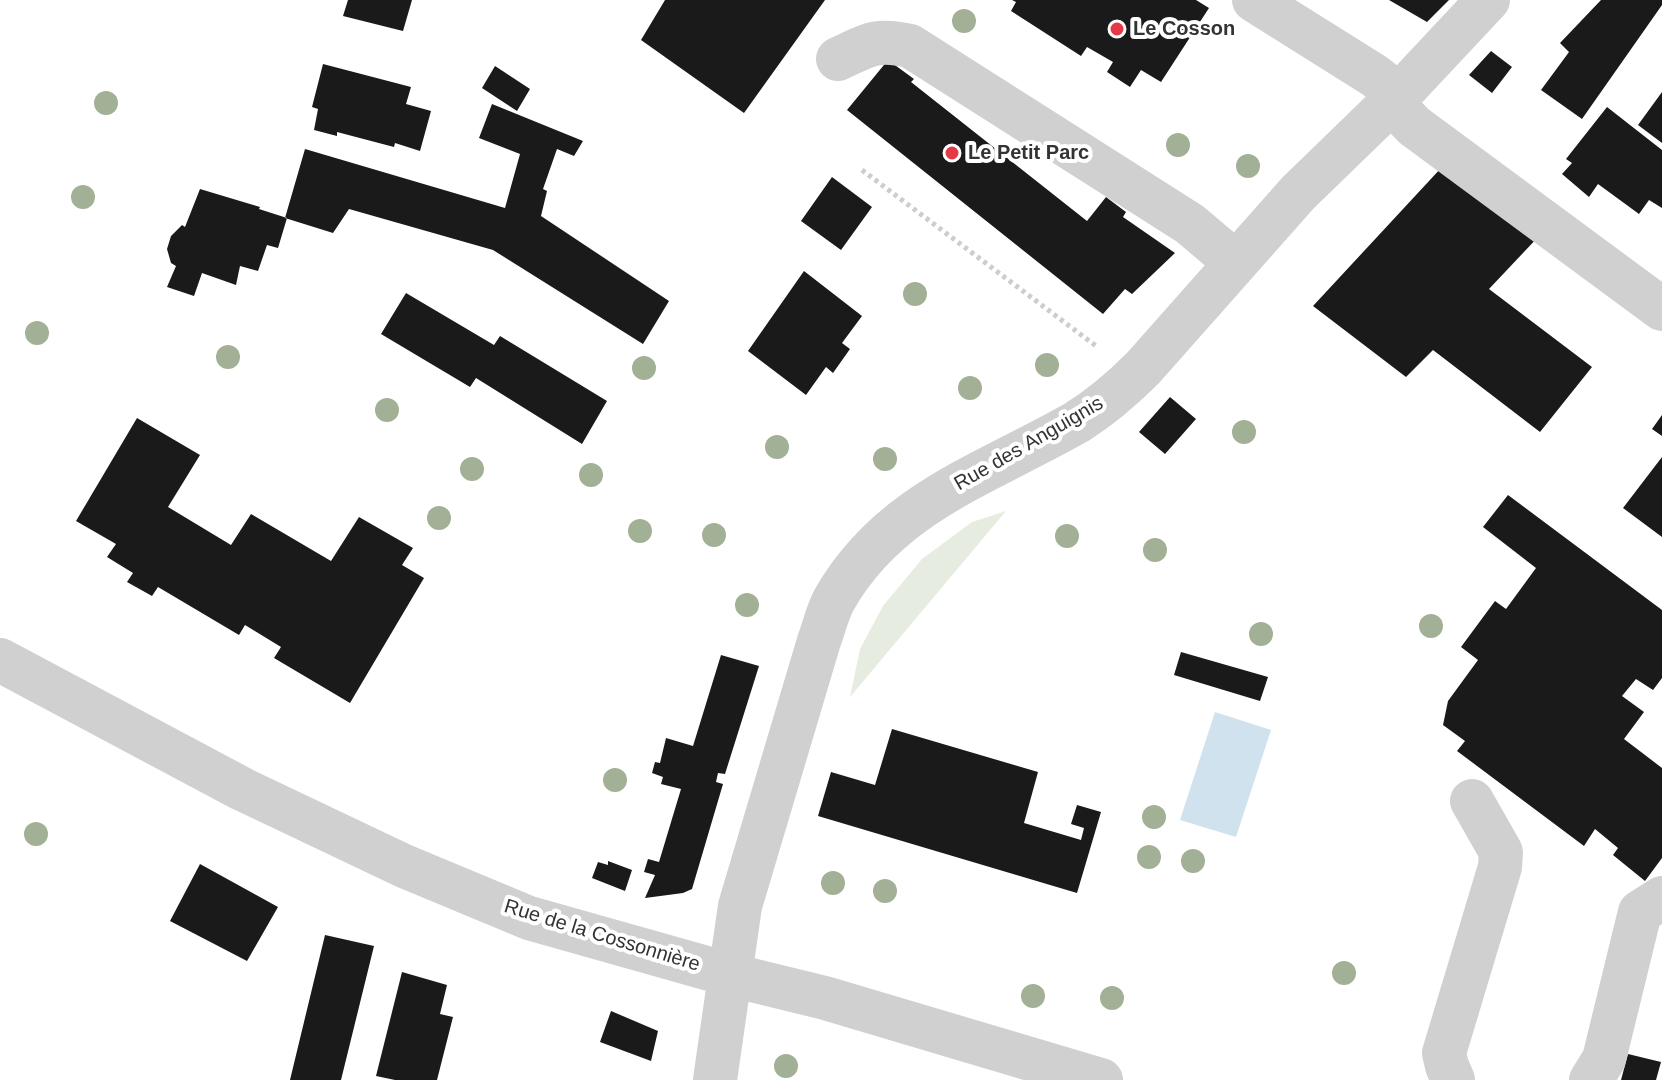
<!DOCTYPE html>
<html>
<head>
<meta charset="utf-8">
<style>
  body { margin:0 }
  canvas { display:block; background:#fff }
</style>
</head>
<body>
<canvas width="1662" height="1080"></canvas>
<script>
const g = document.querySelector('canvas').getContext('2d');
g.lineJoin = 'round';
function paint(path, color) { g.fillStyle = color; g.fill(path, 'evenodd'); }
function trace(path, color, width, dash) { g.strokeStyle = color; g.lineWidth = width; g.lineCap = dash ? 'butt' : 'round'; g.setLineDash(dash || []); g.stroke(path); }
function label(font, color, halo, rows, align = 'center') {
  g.font = font + ' Helvetica,sans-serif'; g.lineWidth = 8; g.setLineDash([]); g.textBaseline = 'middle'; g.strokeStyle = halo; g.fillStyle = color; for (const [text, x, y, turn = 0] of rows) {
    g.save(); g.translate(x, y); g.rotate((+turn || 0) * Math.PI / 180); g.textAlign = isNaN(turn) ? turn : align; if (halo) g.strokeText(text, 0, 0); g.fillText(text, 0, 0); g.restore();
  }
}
const green = new Path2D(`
  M 1006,511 L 850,697 L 860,649 L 883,606 L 922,559 L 972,522 Z`);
const water = new Path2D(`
  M 1215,712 L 1271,730 L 1236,837 L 1180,820 Z`);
const building = new Path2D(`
  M 348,0 L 412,0 L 403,31 L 343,16 Z
  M 665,0 L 825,0 L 744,113 L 641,40 Z
  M 1012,0 L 1196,0 L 1209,8 L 1161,82 L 1141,70 L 1130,87 L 1107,72 L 1113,62 L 1087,47 L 1081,56 L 1011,11 L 1016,2 Z
  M 1389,0 L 1449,0 L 1427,22 Z
  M 1601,0 L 1662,0 L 1662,5 L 1582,119 L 1541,90 L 1569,52 L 1560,43 Z
  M 1491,51 L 1512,67 L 1492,93 L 1469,75 Z
  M 888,60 L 914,79 L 911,82 L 1087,221 L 1106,197 L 1126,212 L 1123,217 L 1175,253 L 1132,294 L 1125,289 L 1103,314 L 847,110 Z
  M 323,64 L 411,87 L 406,104 L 431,111 L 420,151 L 395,143 L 394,147 L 337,132 L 337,136 L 314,130 L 318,109 L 312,107 Z
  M 495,66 L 530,89 L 517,111 L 482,88 Z
  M 1662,92 L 1662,143 L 1638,125 Z
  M 492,104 L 583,141 L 574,156 L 557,149 L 543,189 L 547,191 L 541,216 L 669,301 L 643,344 L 493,250 L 349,209 L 333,233 L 285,218 L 305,149 L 505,208 L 520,154 L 479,138 Z
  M 1607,107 L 1662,150 L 1662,208 L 1649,200 L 1639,214 L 1598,184 L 1589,197 L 1562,174 L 1572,163 L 1566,159 Z
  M 1442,167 L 1540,235 L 1489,289 L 1592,367 L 1540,432 L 1433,350 L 1406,377 L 1313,306 Z
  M 832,177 L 872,207 L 841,250 L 801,221 Z
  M 200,189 L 260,207 L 259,209 L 287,218 L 278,248 L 267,245 L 258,271 L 240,266 L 236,285 L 202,273 L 194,296 L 167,287 L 176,266 L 171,263 L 167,249 L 171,236 L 182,225 L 185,227 Z
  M 804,271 L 862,316 L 842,343 L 850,349 L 833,373 L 826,367 L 806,395 L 748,351 Z
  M 406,293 L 494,345 L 500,336 L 607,401 L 582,444 L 476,378 L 470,387 L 381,334 Z
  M 1170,397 L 1196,419 L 1165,454 L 1139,432 Z
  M 1662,415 L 1662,436 L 1652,429 Z
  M 137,418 L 200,455 L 168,507 L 231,545 L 251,514 L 331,561 L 359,517 L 413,548 L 402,565 L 424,578 L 350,703 L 274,658 L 281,647 L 245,625 L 239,635 L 158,587 L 152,596 L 127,582 L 133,573 L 107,557 L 116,544 L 76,521 Z
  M 1662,457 L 1662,537 L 1623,508 Z
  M 1508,495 L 1662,610 L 1662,678 L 1653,690 L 1636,679 L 1622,696 L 1644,712 L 1624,739 L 1662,768 L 1662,858 L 1645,881 L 1613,855 L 1618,848 L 1595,829 L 1584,846 L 1457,751 L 1465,741 L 1443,725 L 1448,701 L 1478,660 L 1461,647 L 1495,601 L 1506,609 L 1536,568 L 1483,527 Z
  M 1181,652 L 1268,677 L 1260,701 L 1174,675 Z
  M 721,655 L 759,666 L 725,774 L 718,773 L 716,782 L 723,784 L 692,889 L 683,893 L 645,898 L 655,875 L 644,872 L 648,859 L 659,862 L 681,789 L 661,784 L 663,777 L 652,773 L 655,762 L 660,763 L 666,738 L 693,746 Z
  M 892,729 L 1038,772 L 1024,823 L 1081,840 L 1084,828 L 1071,824 L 1077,805 L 1101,812 L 1077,893 L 818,816 L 831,772 L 875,785 Z
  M 608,861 L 632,870 L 625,891 L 592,878 L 598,862 L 608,865 Z
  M 200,864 L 278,907 L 247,961 L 170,921 Z
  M 325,935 L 374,946 L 341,1080 L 290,1080 Z
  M 402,972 L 447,985 L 440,1014 L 453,1017 L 437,1080 L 395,1080 L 376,1076 Z
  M 611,1011 L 658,1031 L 651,1061 L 600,1042 Z
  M 1628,1054 L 1661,1062 L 1656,1080 L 1621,1080 Z`);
const path = new Path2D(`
  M 862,170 L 1096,346`);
const minor = new Path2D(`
  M 1254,0 L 1375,76 L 1399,95
  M 838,59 C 868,45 876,38 910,46 L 1190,224 L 1236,263
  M 1391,102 L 1414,126 L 1662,309
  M 0,660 L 242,789 L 404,866 L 529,918 L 731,975 L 825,998 L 1101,1080
  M 715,1080 L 740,906 L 819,641 C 824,628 827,613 834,600 C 889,503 986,474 1077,422 C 1101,407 1123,388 1143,368 L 1298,193 L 1399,95 L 1488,0
  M 1453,1080 L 1447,1066 L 1444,1053 L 1500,867 L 1501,852 L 1472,801
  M 1591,1080 L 1604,1059 L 1640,912 L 1662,898`);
const trees = [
  [964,21],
  [106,103],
  [1178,145],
  [1248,166],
  [83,197],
  [915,294],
  [37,333],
  [228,357],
  [1047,365],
  [644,368],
  [970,388],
  [387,410],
  [1244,432],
  [777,447],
  [885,459],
  [472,469],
  [591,475],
  [439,518],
  [640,531],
  [714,535],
  [1067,536],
  [1155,550],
  [747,605],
  [1431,626],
  [1261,634],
  [615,780],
  [1154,817],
  [36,834],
  [1149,857],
  [1193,861],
  [833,883],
  [885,891],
  [1344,973],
  [1033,996],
  [1112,998],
  [786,1066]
];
const markers = [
  [1117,29,8,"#e63946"],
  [952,153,8,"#e63946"]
];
const poiNames = [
  ["Le Cosson",1133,29],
  ["Le Petit Parc",968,153]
];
const streetNames = [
  ["Rue des Anguignis",1029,444,-30],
  ["Rue de la Cossonnière",602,936,17]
];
paint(green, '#e6ecdf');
paint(water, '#cfe2ee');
paint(building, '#1a1a1a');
trace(path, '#cdcdcd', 5, [4, 4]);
trace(minor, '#d0d0d0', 44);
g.fillStyle = '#a2b095';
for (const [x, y] of trees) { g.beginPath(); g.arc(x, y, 12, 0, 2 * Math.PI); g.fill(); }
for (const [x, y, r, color] of markers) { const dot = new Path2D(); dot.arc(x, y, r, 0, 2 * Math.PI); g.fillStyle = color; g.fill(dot); trace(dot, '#fff', 3); }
label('bold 20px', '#333', '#fff', poiNames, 'left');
label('20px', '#333', '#fff', streetNames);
</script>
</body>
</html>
